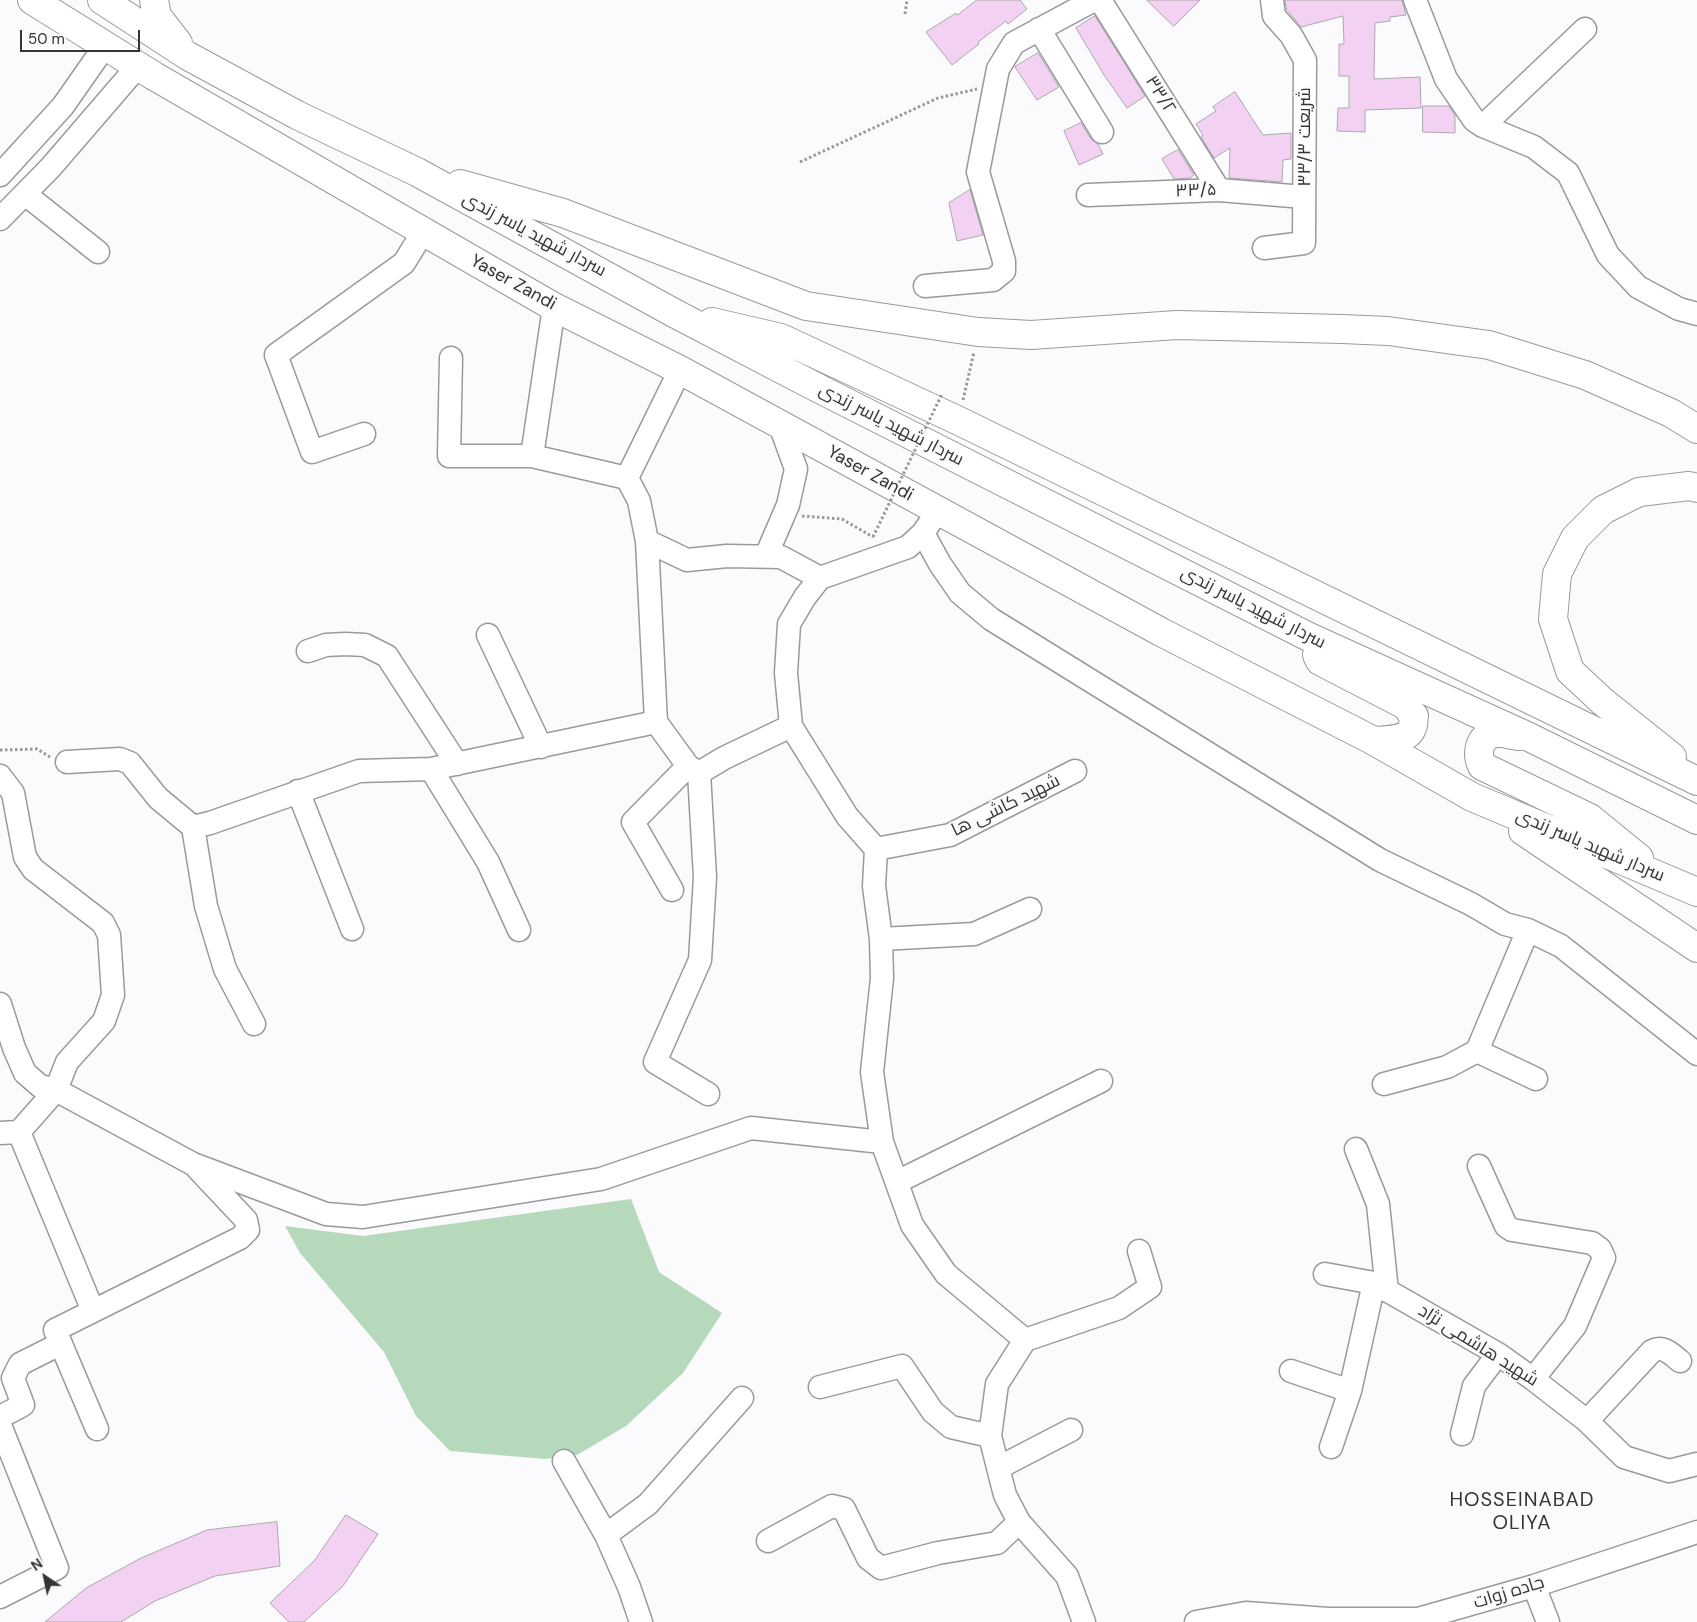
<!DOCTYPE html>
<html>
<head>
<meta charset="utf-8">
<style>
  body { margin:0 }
  #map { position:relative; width:1697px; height:1622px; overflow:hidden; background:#fbfbfe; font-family:"DM Sans",sans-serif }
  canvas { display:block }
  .north { position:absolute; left:20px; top:1552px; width:50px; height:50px; -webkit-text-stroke:4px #fbfbfe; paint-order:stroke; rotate:326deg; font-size:14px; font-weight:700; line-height:20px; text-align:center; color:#353536 }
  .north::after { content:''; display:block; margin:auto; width:18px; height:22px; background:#353536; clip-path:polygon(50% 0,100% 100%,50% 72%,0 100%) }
  .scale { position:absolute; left:20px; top:30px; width:120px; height:22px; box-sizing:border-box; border:2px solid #353536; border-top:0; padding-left:6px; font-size:15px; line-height:18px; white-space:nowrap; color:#353536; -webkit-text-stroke:4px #fbfbfe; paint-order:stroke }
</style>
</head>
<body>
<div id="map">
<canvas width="1697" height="1622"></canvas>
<div class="north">N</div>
<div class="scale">50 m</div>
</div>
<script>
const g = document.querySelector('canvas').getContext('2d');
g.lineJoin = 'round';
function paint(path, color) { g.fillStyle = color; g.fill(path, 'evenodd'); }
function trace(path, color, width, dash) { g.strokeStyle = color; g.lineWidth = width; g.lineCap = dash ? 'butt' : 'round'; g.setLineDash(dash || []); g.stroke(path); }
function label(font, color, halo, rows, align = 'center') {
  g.font = font + ' "DM Sans",Cairo,sans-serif'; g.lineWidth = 4; g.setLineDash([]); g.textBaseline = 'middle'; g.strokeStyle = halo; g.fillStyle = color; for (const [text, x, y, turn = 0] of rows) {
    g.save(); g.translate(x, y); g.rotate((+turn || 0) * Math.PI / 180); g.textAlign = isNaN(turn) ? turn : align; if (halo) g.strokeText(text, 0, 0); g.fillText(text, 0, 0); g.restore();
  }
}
const green = new Path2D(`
  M 631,1199 L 659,1272 L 722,1313 L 683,1373 L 626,1426 L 577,1455 L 545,1459 L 450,1451 L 416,1416 L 384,1352 L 300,1253 L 285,1226 L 363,1236 Z`);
const building = new Path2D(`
  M 977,0 L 1020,0 L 1027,9 L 1008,24 L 1006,21 L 978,42 L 979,44 L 952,65 L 926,32 L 956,13 L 957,15 Z
  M 1147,0 L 1200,0 L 1174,26 Z
  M 1285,0 L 1402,0 L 1406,15 L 1390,17 L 1390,21 L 1375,23 L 1374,79 L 1420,77 L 1421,108 L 1365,110 L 1365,132 L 1337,131 L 1338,108 L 1349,108 L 1349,76 L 1339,76 L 1339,44 L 1344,44 L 1343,16 L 1301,27 L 1287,10 Z
  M 1095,16 L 1145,96 L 1127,108 L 1104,75 L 1076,28 Z
  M 1038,53 L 1059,87 L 1037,100 L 1015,67 Z
  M 1235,92 L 1263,135 L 1291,133 L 1291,159 L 1283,160 L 1282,182 L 1229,178 L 1230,148 L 1214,158 L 1201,137 L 1203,135 L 1196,124 L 1216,111 L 1213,107 Z
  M 1423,106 L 1449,106 L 1455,115 L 1455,133 L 1423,132 Z
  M 1081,123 L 1091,139 L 1098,144 L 1103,154 L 1079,165 L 1064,131 Z
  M 1178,150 L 1194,175 L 1190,178 L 1174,179 L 1162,159 Z
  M 970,190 L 983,235 L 957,241 L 949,203 Z
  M 346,1515 L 378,1534 L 343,1586 L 304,1622 L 289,1622 L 270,1603 L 314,1561 Z
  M 277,1522 L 280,1566 L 215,1576 L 155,1601 L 121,1622 L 45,1622 L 86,1588 L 141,1558 L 207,1530 Z`);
const path = new Path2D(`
  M 905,14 L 907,0
  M 800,162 L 938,98 L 977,89
  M 963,400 L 974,352
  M 802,516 L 842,519 L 873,537
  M 0,750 L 37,749 L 50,757`);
const minor = new Path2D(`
  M 1100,0 L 1219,190
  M 1415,0 L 1446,79 L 1474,120 L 1483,126 L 1534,147 L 1568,173 L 1608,255 L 1638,287 L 1679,309 L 1697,314
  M 1039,29 L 1102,132
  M 1483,126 L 1585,29
  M 0,175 L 63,106 L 105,46
  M 25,194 L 98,252
  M 1088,195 L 1219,190 L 1304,197
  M 0,219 L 51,167 L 138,66
  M 1264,248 L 1304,243 L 1305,60 L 1291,35 L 1274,16 L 1272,0
  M 925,286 L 993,280 L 1004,271 L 1004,261 L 978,172 L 998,69 L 1014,43 L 1094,0
  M 451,358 L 449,456 L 532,456 L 554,307
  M 364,434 L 312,452 L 276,355 L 404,263 L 423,232
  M 532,456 L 627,478
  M 941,513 L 931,521 L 923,533 L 908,547 L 820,578 L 805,597 L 789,624 L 786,673 L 791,726 L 847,816 L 876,849 L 874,886 L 881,939 L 882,978 L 872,1072 L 882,1142 L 912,1225 L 946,1274 L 1025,1340 L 997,1384 L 990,1436 L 1005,1495 L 1019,1522 L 1067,1576 L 1084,1622
  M 923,533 L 940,564 L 960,593 L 991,619 L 1380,860 L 1471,904 L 1505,924 L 1528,930 L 1561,946 L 1697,1054
  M 647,541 L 687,560 L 727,556 L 781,557 L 820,578
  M 766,556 L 788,505 L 796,469 L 780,425
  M 488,635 L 541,747
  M 308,651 L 326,645 L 345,644 L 365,645 L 387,656 L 457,764
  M 656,722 L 688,766 L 699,773 L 724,758 L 791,726
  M 67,762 L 120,759 L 130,763 L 158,798 L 193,827 L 210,823 L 359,771 L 431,769 L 656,722 L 647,541 L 639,501 L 627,478 L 680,370
  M 431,769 L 488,862 L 519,930
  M 699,773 L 705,877 L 700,960 L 655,1062 L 708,1094
  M 0,776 L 13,793 L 25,857 L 33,869 L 103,923 L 109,935 L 113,995 L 104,1021 L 67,1062 L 56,1090 L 40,1086 L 25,1073 L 14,1048 L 0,1004
  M 298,791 L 352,929
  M 193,827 L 206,906 L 225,969 L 254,1024
  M 876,849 L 950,835 L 1075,771
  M 672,890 L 633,822 L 688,766
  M 881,939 L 974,934 L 1030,909
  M 1477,1051 L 1536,1079
  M 1384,1084 L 1447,1067 L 1477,1051 L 1528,930
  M 19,1132 L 93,1311
  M 0,1133 L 19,1132 L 56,1090 L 193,1164 L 326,1214 L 363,1217 L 601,1179 L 751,1128 L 882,1142
  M 1356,1149 L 1378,1204 L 1387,1291
  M 1479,1166 L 1506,1226 L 1512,1230 L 1592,1243 L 1600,1249 L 1604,1258 L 1575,1326 L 1533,1379
  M 897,1182 L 1101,1081
  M 1325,1274 L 1374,1283 L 1498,1354 L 1533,1379 L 1587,1421 L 1624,1457 L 1669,1471 L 1697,1464
  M 1025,1340 L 1119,1308 L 1150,1287 L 1139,1251
  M 1291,1371 L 1350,1391
  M 820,1387 L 902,1366 L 933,1412 L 951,1427 L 990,1436
  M 0,1417 L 23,1405 L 13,1378 L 20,1364 L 60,1344
  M 1587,1421 L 1652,1351 C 1664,1345 1671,1354 1680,1361
  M 0,1425 L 57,1568 L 0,1597
  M 97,1429 L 55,1330 L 240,1238 L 248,1230 L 246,1220 L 197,1168
  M 1462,1434 L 1474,1386 L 1498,1354
  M 1331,1447 L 1350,1391 L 1374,1283
  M 564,1461 L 606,1535 L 629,1587 L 641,1622
  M 998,1468 L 1071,1430
  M 606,1535 L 648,1504 L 742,1398
  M 768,1541 L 832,1506 L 844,1509 L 868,1558 L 881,1568 L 938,1553 L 997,1543 L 1019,1522
  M 1534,1586 L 1548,1622
  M 1196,1622 L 1246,1613 L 1328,1619 L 1418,1619 L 1534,1586 L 1697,1532`);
const highway = new Path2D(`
  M 32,0 L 154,76 L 554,307 L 680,370 L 1161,632 L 1374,741 L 1472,797 L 1697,892
  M 102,0 L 188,56 L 297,115 L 417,172 L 674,313 L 812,385 L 1307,636 L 1529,737 L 1697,820
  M 154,0 L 157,16 L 178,43
  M 460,184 L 563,213 L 806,306 L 978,332 L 1031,335 L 1177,325 L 1342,329 L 1388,331 L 1489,345 L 1585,375 L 1671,413 L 1697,429
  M 712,322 L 781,338 L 957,420 L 1697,781
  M 1317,655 L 1320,661 L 1405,705 L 1414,716 C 1413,720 1414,725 1412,728 C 1407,741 1385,740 1374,741
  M 1520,736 C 1513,736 1503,732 1495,733 C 1479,736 1476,753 1482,766 L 1590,818 L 1639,858
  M 1672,757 L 1602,701 L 1570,671 L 1553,619 L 1557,574 L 1575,538 L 1603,510 L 1639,492 L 1689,486 L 1697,488
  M 1523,831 L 1697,948`);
const pathBridge = new Path2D(`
  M 873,537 L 942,394`);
const streetNames = [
  ["۳۳/۲",1160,95,58],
  ["شریعت ۳۳/۳",1305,137,-90],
  ["۳۳/۵",1196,191,-2],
  ["سردار شهید یاسر زندی",534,235,28],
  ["Yaser Zandi",513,283,29],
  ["سردار شهید یاسر زندی",891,425,27],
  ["Yaser Zandi",870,474,29],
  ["سردار شهید یاسر زندی",1253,608,27],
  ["شهید کاشی ها",1006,806,-26],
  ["سردار شهید یاسر زندی",1590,846,23],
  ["شهید هاشمی نژاد",1478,1346,32],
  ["جاده زوات",1509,1593,-17]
];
const quarterNames = [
  ["HOSSEINABAD",1522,1501],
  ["OLIYA",1522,1524]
];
paint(green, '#b6d9bb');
paint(building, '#f3d1f2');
trace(building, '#aba8aa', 1);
trace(minor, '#9a9a9d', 25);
trace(highway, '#9a9a9d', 30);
trace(path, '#99999b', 3, [2.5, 2.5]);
trace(minor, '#fff', 22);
trace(highway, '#fff', 28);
trace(pathBridge, '#99999b', 3, [2.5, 2.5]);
label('18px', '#353536', '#fbfbfe', streetNames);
g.letterSpacing = '1px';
label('20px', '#353536', '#fbfbfe', quarterNames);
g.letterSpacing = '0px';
</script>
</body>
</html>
